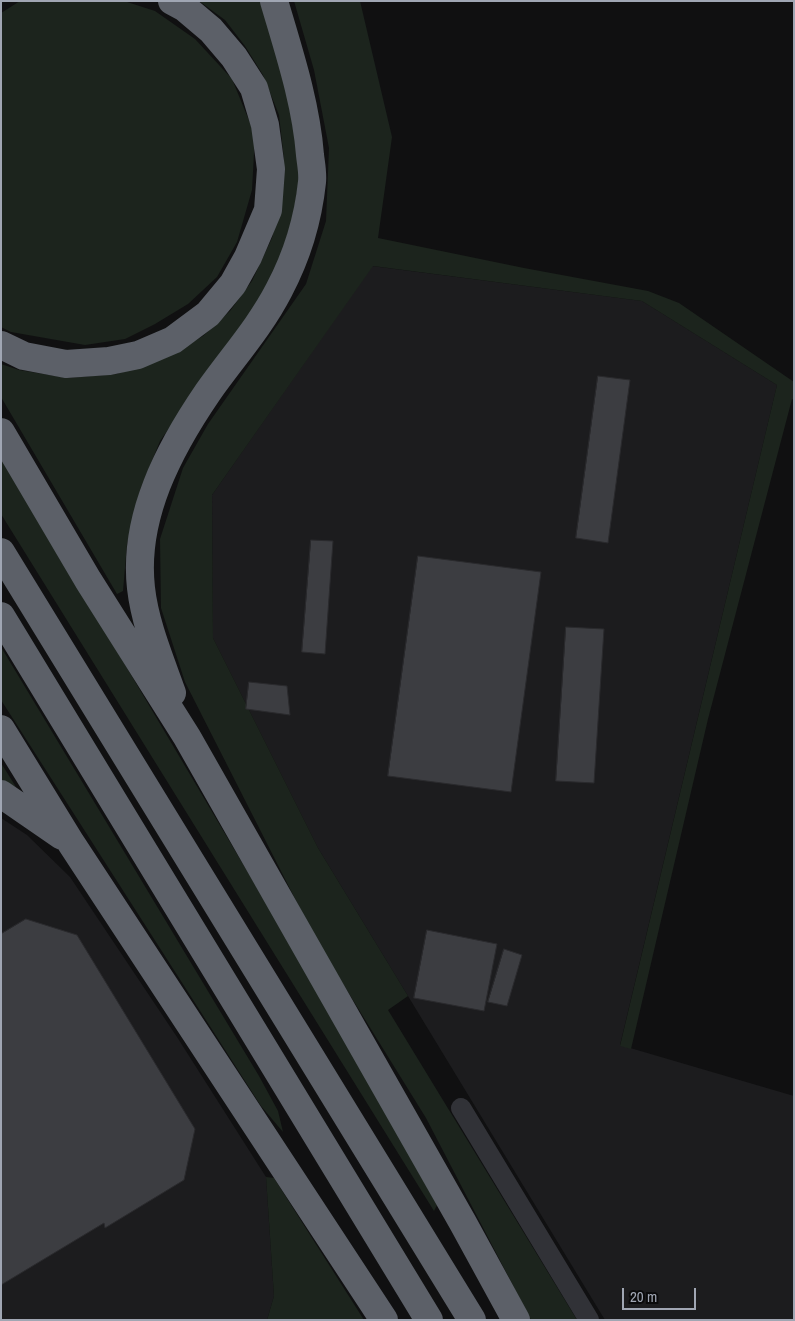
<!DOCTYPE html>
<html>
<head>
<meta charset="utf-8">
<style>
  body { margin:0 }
  #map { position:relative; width:795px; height:1321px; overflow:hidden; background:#101011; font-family:"Archivo Narrow",sans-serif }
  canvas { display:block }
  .frame { position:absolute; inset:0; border:2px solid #a0a6b3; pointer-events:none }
  .scale { position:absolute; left:622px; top:1288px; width:74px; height:22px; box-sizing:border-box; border:2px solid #a0a6b3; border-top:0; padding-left:6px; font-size:15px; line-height:18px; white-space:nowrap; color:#a0a6b3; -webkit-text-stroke:4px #0b0b0c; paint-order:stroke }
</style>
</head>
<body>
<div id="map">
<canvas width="795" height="1321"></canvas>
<div class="frame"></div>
<div class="scale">20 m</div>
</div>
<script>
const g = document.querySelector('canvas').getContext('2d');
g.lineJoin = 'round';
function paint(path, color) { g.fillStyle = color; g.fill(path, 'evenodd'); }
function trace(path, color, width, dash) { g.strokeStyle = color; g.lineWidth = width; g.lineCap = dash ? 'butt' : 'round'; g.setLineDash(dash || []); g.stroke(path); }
const built = new Path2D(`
  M 372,266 L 642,301 L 777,385 L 620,1045 L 794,1096 L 794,1320 L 605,1320 L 318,848 L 213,638 L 212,495 Z
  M 1,818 L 27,835 L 70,877 L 177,1037 L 266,1177 L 274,1296 L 267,1320 L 1,1320 Z`);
const green = new Path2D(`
  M 20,1 L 124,1 L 155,11 L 195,39 L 232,79 L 255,135 L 252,190 L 237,242 L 217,277 L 188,304 L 155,324 L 125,339 L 85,345 L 11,332 L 1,327 L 1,13 Z
  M 199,1 L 266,1 L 275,32 L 301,168 L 293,216 L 280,259 L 260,299 L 160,441 L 140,490 L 127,544 L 123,591 L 117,594 L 1,397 L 1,364 L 19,370 L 68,378 L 117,374 L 165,358 L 203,336 L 230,311 L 252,281 L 272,238 L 281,201 L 284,159 L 279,115 L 263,75 L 245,46 L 225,20 Z
  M 294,1 L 360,1 L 392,137 L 378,238 L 524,268 L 648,291 L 679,303 L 794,382 L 794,400 L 792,399 L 708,719 L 631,1049 L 620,1046 L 777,385 L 642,301 L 373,266 L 212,495 L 213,638 L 318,848 L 408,996 L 388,1010 L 577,1320 L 531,1320 L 426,1118 L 317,942 L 185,682 L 161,608 L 160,539 L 183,468 L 208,424 L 306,284 L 326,221 L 329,148 L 314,70 Z
  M 1,455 L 308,974 L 437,1205 L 434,1211 L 1,514 Z
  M 1,647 L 259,1076 L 278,1111 L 283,1132 L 261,1106 L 1,700 Z
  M 1,763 L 16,787 L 1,780 Z
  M 266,1177 L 274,1178 L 364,1320 L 267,1320 L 274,1296 Z`);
const building = new Path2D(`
  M 598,376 L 630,380 L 608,543 L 576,538 Z
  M 311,540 L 333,541 L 325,654 L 302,652 Z
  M 418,556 L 541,572 L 511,792 L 388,776 Z
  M 566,627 L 604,629 L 594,783 L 556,781 Z
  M 249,682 L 287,686 L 290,715 L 246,709 Z
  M 26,919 L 77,935 L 195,1129 L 184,1180 L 105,1228 L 104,1223 L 1,1285 L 1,934 Z
  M 427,930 L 497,944 L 484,1011 L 414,998 Z
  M 504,949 L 522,955 L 507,1006 L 488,1002 Z`);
const minor = new Path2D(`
  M 461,1108 L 589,1320`);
const motorway = new Path2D(`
  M 1,345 L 24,356 L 66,364 L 109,361 L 138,355 L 173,340 L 208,314 L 233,284 L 248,257 L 268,210 L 271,169 L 265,125 L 254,88 L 234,57 L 211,30 L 185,8 L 172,1
  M 1,432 L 88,580 L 187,737 L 463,1223 L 516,1320
  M 1,552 L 472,1320
  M 1,616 L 429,1320
  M 172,693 C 160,659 145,624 141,588 C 133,517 169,449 208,392 C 232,358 260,327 279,290 C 297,256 308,220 312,182 C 313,173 311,164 310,155 C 306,103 289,52 274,1
  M 1,729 L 71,843 L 384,1320
  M 1,794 L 62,836`);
paint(built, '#1c1c1e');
paint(green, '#1c241d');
paint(building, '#3c3d41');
trace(building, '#2a2a2d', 1);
trace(minor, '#313237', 20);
trace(motorway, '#5c6068', 28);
</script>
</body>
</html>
